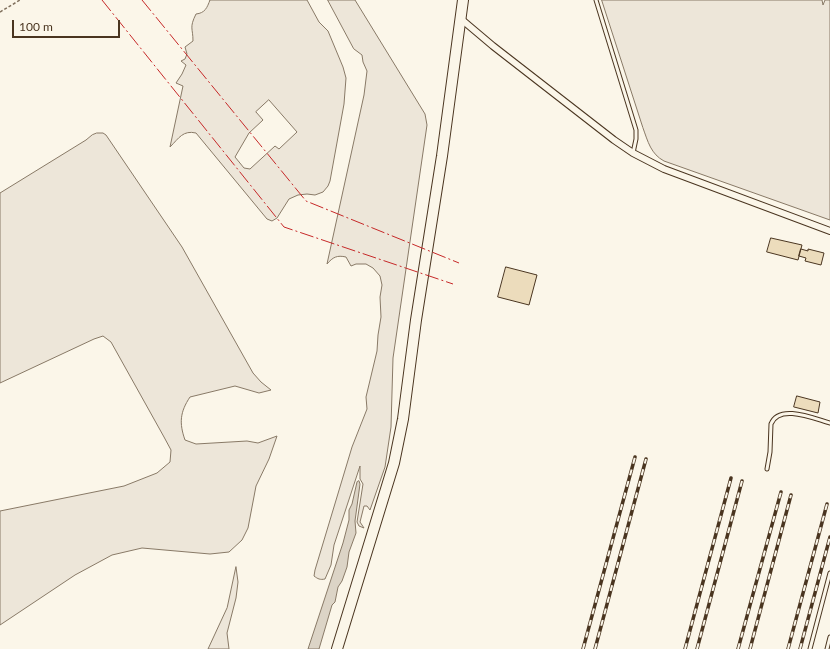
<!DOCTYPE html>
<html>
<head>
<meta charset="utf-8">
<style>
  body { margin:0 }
  #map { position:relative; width:830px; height:649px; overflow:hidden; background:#fbf6e9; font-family:Lato,sans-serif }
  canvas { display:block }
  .scale { position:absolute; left:12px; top:20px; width:108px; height:18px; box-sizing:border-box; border:2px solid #4a3520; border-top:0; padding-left:5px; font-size:12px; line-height:14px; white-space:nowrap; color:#4a3520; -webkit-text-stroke:3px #fbf6e9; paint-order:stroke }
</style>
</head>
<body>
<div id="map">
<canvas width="830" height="649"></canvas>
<div class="scale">100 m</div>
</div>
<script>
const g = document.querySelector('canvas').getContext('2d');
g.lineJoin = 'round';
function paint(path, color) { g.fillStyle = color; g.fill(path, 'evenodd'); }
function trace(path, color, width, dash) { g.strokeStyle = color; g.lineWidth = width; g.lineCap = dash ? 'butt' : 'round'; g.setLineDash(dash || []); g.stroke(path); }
const green = new Path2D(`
  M 210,0 L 307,0 L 319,22 L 328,31 L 343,67 L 346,78 L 344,104 L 330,181 L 328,186 L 323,192 L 315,195 L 307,194 L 298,195 L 289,199 L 277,218 L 272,221 L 267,219 L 196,133 C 183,130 179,138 170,147 L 183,86 L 176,83 L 182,74 L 186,65 L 181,61 L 185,59 L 187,54 L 185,47 L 193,41 C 193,28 189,28 196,14 C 205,13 207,8 210,0 ZM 269,100 L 297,132 L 279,149 L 275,146 L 250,169 L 244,168 L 235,157 L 249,133 L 263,120 L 256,112 Z
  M 328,0 L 355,0 L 425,114 L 427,125 L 393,358 L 391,427 L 385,467 L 370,510 L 367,506 L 364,506 L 360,522 L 364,528 L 359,526 L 357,522 L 363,484 L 360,479 L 360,466 L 334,545 L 331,565 L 325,579 C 320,580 318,579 314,576 L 315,570 L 352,447 L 367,409 L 366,397 L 377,351 L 378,335 L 381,317 L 380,297 L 382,285 L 380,276 L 373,268 L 366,264 L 356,264 L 351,266 L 346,257 C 337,255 333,257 327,264 L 364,95 L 367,71 L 363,62 L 362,55 L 354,49 Z
  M 602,0 L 822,0 L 823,5 L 825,0 L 830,0 L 830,220 L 664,161 C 651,154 648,142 643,128 Z
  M 97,133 L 103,133 L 106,135 L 182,247 L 253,373 L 261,382 L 271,390 L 259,393 L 235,386 L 190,397 C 180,412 179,423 185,440 L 196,444 L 247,441 L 258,443 L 277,436 L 269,459 L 256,486 L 248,528 L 242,540 L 229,552 L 210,554 L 142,548 L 112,555 L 75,575 L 0,625 L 0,511 L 124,486 L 157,473 L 170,462 L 171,450 L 164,437 L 111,342 L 103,336 L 94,339 L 0,383 L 0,193 L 86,140 L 92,135 Z
  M 236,567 L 238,582 L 236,598 L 227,633 L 229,649 L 208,649 L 227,608 Z`);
const water = new Path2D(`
  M 359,481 L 360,484 L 355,521 L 356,533 L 349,552 L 347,567 L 342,581 L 338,587 L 335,602 L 332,605 L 319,649 L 308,649 L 343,543 L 349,520 L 349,510 L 352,504 L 357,482 Z`);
const building = new Path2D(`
  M 771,238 L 802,245 L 798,260 L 767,252 Z
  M 801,249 L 808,251 L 808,249 L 824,253 L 821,265 L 805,261 L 806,258 L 799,256 Z
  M 506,267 L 537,275 L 529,305 L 498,297 Z
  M 797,396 L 820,402 L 818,413 L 794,407 Z`);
const path = new Path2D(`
  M 0,12 L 20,0`);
const lane = new Path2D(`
  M 596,0 L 636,130 L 636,139 L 633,153
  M 767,469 L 770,452 L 771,424 C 779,403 815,419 830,423
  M 810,649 L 830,573
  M 827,649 L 830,637`);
const street = new Path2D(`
  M 461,19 L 493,46 L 614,140 L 633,153 L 664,169 L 830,231`);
const primary = new Path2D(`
  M 337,649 L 394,463 L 403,419 L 416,320 L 442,156 L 463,0`);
const rail = new Path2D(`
  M 583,649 L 635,457
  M 595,649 L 646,459
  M 685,649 L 731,478
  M 697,649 L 742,481
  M 738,649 L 781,492
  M 750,649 L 791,495
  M 788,649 L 827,504
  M 800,649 L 830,537`);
const power = new Path2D(`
  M 102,0 L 284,227 L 453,284
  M 142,0 L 306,201 L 459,263`);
paint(green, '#ede6d9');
trace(green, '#887966', 1);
paint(water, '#dcd4c6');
trace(water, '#887966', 1);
paint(building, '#ecdcbc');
trace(building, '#4a3520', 1);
trace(lane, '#4a3520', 5);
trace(street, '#4a3520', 8);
trace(primary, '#4a3520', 12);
trace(path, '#7f6f5c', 1.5, [3, 2]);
trace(lane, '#fbf6e9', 3);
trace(street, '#fbf6e9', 6);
trace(primary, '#fbf6e9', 10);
trace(rail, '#4a3520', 3.5);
trace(rail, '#fbf6e9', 2, [6]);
trace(power, '#c62828', 1, [14, 3, 2, 3]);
</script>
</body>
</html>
